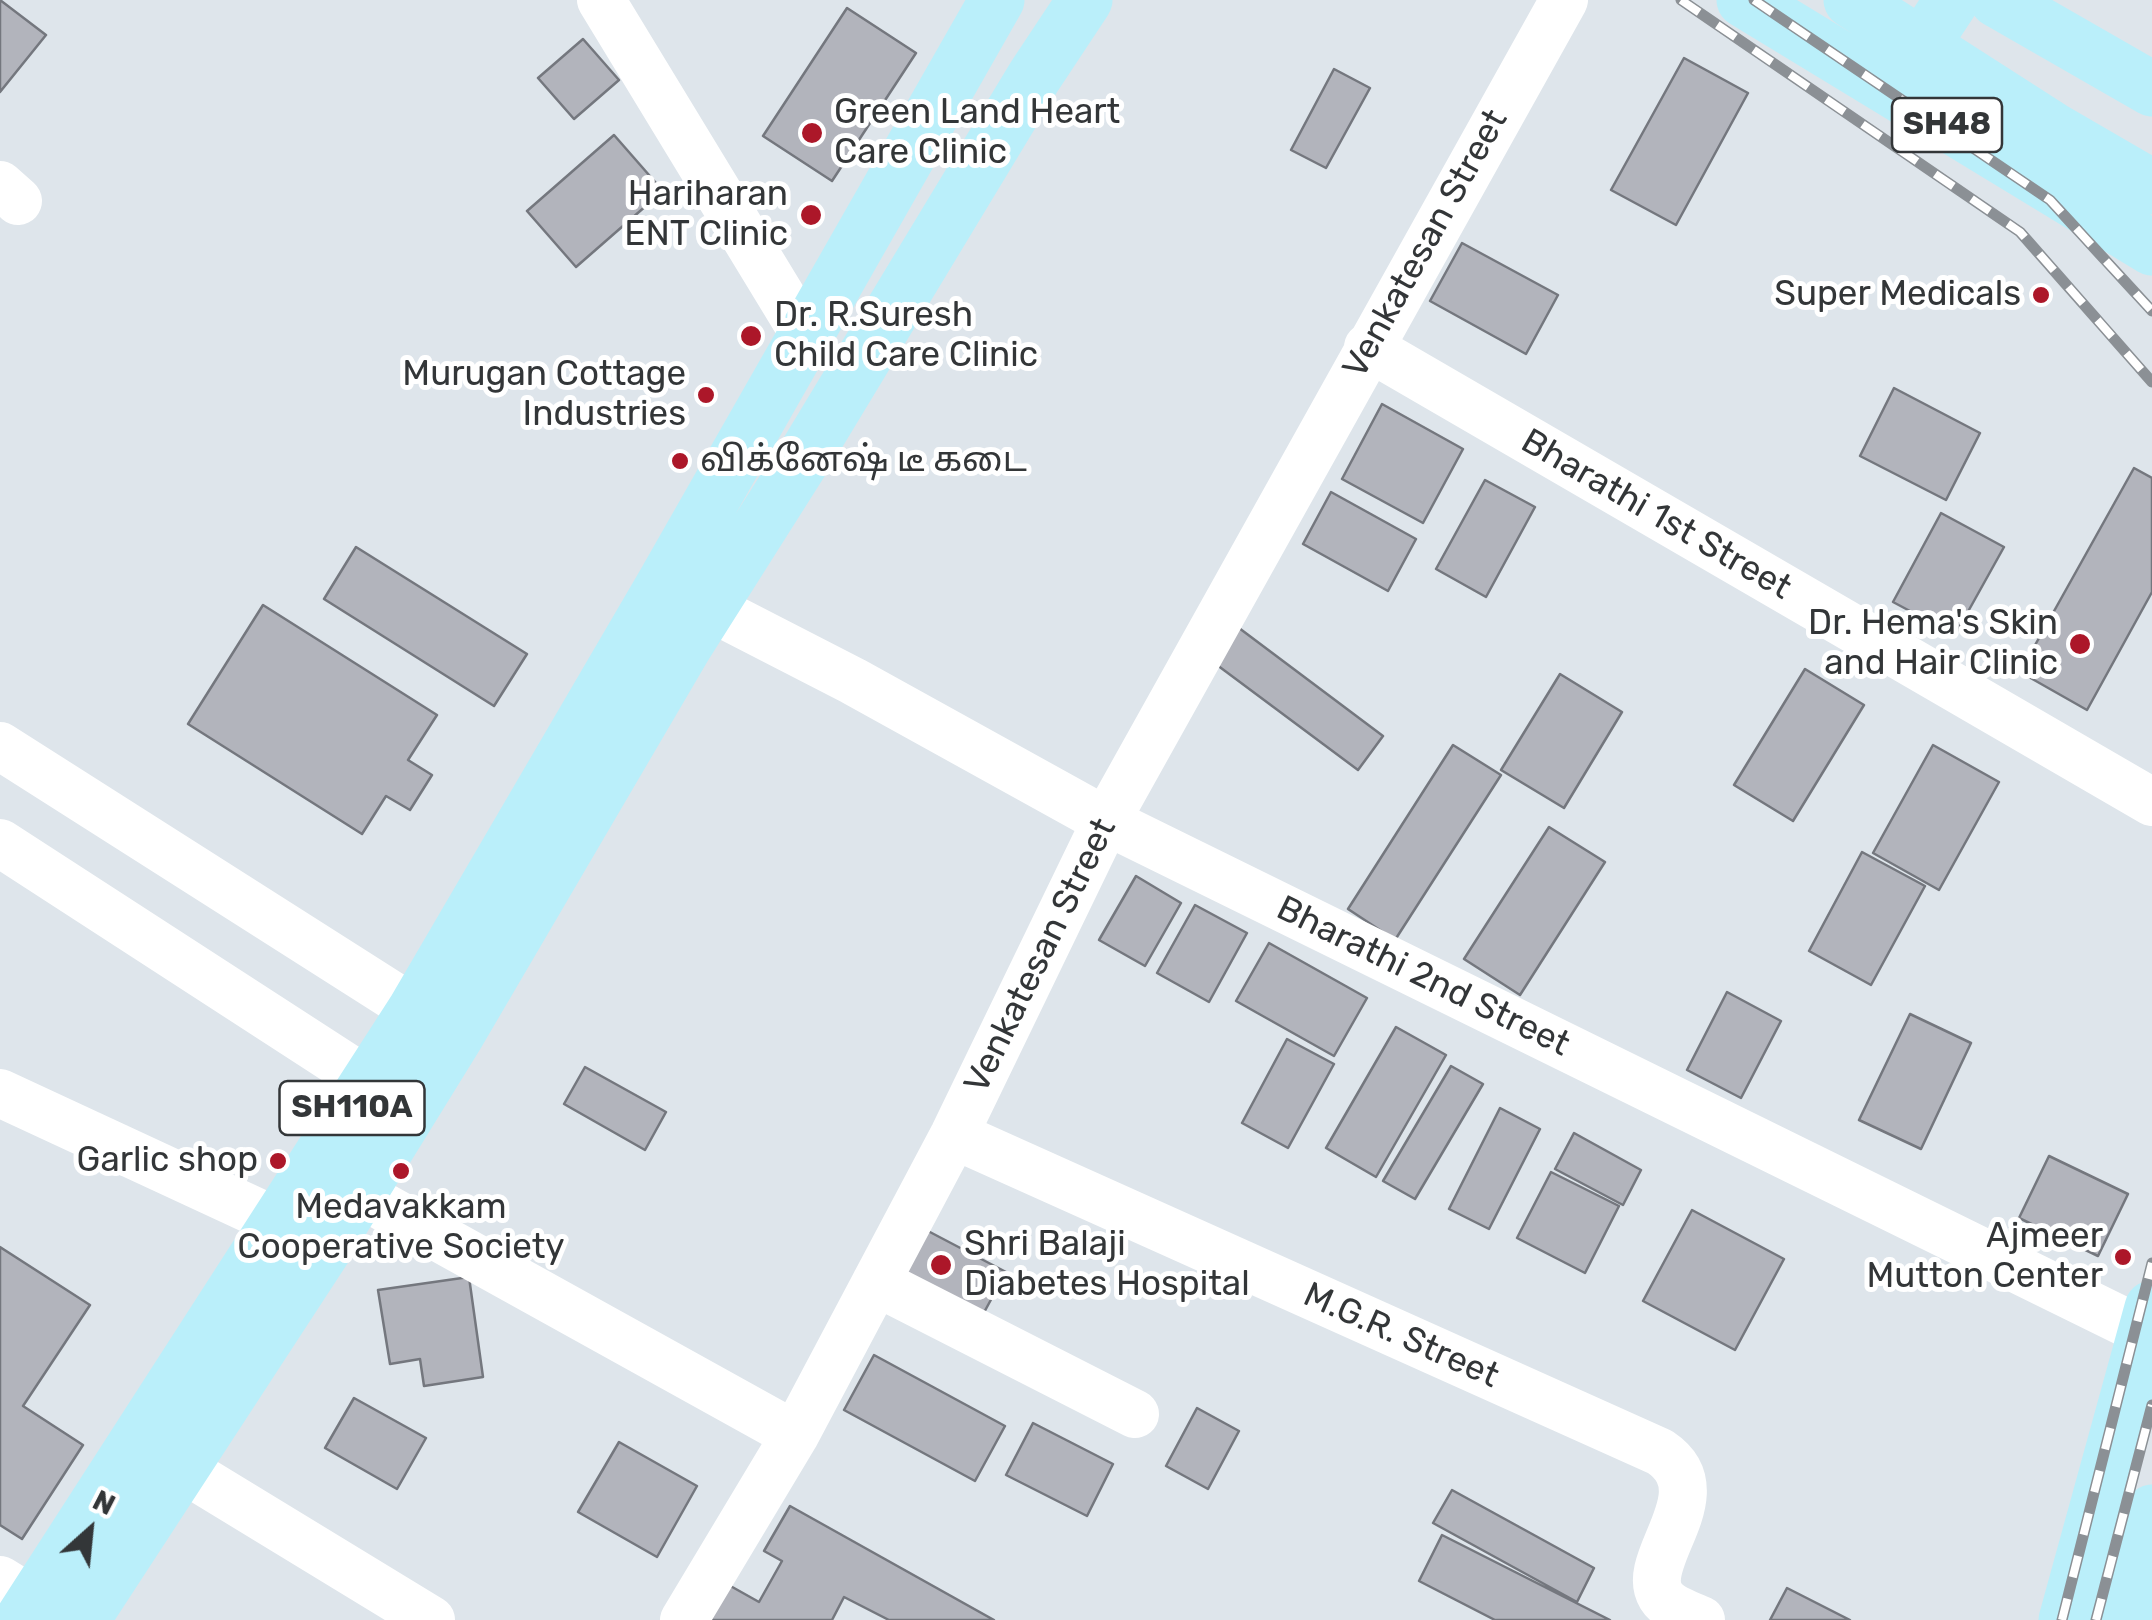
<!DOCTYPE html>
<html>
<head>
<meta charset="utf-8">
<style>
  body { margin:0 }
  #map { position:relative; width:2152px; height:1620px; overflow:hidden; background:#dee5eb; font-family:Rubik,sans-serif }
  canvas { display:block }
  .north { position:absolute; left:40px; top:1480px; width:100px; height:100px; -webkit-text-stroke:8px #fff; paint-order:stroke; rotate:27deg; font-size:28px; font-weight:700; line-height:40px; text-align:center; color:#333638 }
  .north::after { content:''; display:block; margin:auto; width:35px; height:45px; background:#333638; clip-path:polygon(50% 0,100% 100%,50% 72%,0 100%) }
</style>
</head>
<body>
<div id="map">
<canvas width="2152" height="1620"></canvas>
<div class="north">N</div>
</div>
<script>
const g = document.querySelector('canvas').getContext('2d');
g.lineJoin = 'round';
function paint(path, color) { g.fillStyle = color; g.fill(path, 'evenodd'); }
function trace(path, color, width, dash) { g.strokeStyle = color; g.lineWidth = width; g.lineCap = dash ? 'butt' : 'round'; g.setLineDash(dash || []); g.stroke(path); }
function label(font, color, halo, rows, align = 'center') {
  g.font = font + ' Rubik,"Noto Sans Tamil",sans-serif'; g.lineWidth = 10; g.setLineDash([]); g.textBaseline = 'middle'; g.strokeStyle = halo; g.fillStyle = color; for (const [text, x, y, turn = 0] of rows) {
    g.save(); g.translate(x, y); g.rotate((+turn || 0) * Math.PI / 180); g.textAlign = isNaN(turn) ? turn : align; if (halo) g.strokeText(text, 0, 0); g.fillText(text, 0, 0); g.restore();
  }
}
const building = new Path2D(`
  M 0,0 L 46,35 L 0,92 Z
  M 847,8 L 916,53 L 832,181 L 763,136 Z
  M 583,39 L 619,80 L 574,119 L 538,78 Z
  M 1684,58 L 1748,93 L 1676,225 L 1611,190 Z
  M 1334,69 L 1370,88 L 1326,168 L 1291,150 Z
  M 614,135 L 663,191 L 576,267 L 527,211 Z
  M 1462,243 L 1558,295 L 1526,354 L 1430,301 Z
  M 1894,388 L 1980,433 L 1946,500 L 1860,456 Z
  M 1382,404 L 1463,449 L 1423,523 L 1342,479 Z
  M 2134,468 L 2152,478 L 2152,592 L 2087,710 L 2020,672 Z
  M 1485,480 L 1535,507 L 1486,597 L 1436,569 Z
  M 1331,492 L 1416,539 L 1388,591 L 1303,544 Z
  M 1941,513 L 2004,547 L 1955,635 L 1893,602 Z
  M 356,547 L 527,654 L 494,706 L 324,599 Z
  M 263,605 L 437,715 L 408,760 L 432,775 L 410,810 L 386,796 L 362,834 L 188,724 Z
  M 1239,628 L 1383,736 L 1358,770 L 1213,662 Z
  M 1805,669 L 1864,705 L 1793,821 L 1734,785 Z
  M 1560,674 L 1622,712 L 1564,808 L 1501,770 Z
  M 1453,745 L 1501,775 L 1395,940 L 1348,909 Z
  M 1933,745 L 1999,782 L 1939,890 L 1873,853 Z
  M 1549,827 L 1605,862 L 1520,995 L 1464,959 Z
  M 1862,852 L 1925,886 L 1871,985 L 1809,951 Z
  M 1136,876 L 1181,903 L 1145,966 L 1099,940 Z
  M 1195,905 L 1247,933 L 1209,1002 L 1157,973 Z
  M 1269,943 L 1367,998 L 1334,1056 L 1236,1001 Z
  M 1727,992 L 1781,1021 L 1741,1098 L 1687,1070 Z
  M 1910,1014 L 1971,1043 L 1921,1149 L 1859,1120 Z
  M 1396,1027 L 1446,1055 L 1376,1177 L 1326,1148 Z
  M 1287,1039 L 1334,1064 L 1288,1148 L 1242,1123 Z
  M 1451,1066 L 1483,1084 L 1415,1199 L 1383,1181 Z
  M 585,1067 L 666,1112 L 645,1150 L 564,1104 Z
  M 1500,1108 L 1540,1129 L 1489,1229 L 1449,1209 Z
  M 1574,1133 L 1641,1170 L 1623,1205 L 1555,1169 Z
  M 2049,1156 L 2128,1194 L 2098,1256 L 2019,1218 Z
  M 1551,1172 L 1619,1206 L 1585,1273 L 1517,1238 Z
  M 1692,1210 L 1784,1259 L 1735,1350 L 1643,1301 Z
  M 928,1231 L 1006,1272 L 981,1318 L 903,1278 Z
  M 0,1247 L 90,1305 L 23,1406 L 83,1445 L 22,1539 L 0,1525 Z
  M 469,1277 L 483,1377 L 424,1386 L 420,1359 L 390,1364 L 378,1290 Z
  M 874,1355 L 1005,1426 L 975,1481 L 844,1410 Z
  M 354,1398 L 426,1438 L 397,1489 L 325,1448 Z
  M 1197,1408 L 1239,1431 L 1208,1489 L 1166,1466 Z
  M 1033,1423 L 1113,1464 L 1087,1516 L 1006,1475 Z
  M 619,1442 L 697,1486 L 657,1557 L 578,1512 Z
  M 1452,1490 L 1594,1568 L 1577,1602 L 1433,1523 Z
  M 790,1506 L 994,1620 L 889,1620 L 844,1597 L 832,1620 L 695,1620 L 718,1579 L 759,1602 L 782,1561 L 764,1551 Z
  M 1442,1535 L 1610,1620 L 1495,1620 L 1419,1581 Z
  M 1787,1588 L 1850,1620 L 1770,1620 Z`);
const minor = new Path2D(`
  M 601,0 L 806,337
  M 0,185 L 18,201
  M 1368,347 L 2152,802
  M 676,590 L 853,681 L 1106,821 L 2145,1332
  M 0,746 L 415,1010
  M 0,843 L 369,1082
  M 0,1093 L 278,1222
  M 954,1135 L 1660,1452 C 1721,1493 1638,1559 1661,1596 C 1669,1609 1688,1614 1701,1620
  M 326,1175 L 795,1435
  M 876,1282 L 1135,1414
  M 152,1450 L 431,1620
  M 0,1580 L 34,1601
  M 684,1620 L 795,1435 L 954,1135 L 1106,821 L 1564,0`);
const major = new Path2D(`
  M 1744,0 L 2152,248
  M 1851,0 L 2052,129 L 2152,187
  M 1997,0 L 2152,89
  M 1902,76 L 1952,0
  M 22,1620 L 415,1010 L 664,584 L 997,0
  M 82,1620 L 330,1240 L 456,1036 L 684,647 L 803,459 L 1034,77 L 1085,0
  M 2066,1620 L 2152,1308
  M 2123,1620 L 2152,1512`);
const rail = new Path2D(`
  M 1681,0 L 2020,232 L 2152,382
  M 1754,0 L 2050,200 L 2152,311
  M 2062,1620 L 2152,1263
  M 2096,1620 L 2152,1405`);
const markers = [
  [812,133,12,"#ac1729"],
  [811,215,12,"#ac1729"],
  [2041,295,10,"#ac1729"],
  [751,336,12,"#ac1729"],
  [706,395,10,"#ac1729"],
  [680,461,10,"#ac1729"],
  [2080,644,12,"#ac1729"],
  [278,1161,10,"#ac1729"],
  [401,1171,10,"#ac1729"],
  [2123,1257,10,"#ac1729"],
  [941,1265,12,"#ac1729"]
];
const shields = [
  [1947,125,110],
  [352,1108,145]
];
const shieldNames = [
  ["SH48",1947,125],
  ["SH110A",352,1108]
];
const poiNames = [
  ["Green Land Heart",834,113,"left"],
  ["Care Clinic",834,153,"left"],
  ["Hariharan",788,195],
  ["ENT Clinic",788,235],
  ["Super Medicals",2021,295],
  ["Dr. R.Suresh",774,316,"left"],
  ["Child Care Clinic",774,356,"left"],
  ["Murugan Cottage",686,375],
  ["Industries",686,415],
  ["விக்னேஷ் டீ கடை",700,461,"left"],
  ["Dr. Hema's Skin",2058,624],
  ["and Hair Clinic",2058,664],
  ["Garlic shop",258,1161],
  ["Medavakkam",401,1208,"center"],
  ["Cooperative Society",401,1248,"center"],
  ["Ajmeer",2103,1237],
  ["Mutton Center",2103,1277],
  ["Shri Balaji",964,1245,"left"],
  ["Diabetes Hospital",964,1285,"left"]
];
const streetNames = [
  ["Venkatesan Street",1426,244,-61],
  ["Bharathi 1st Street",1656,515,30],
  ["Venkatesan Street",1041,956,-64],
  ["Bharathi 2nd Street",1423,977,26],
  ["M.G.R. Street",1401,1336,24]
];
paint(building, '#b2b4bc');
trace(building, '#74777e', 2.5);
trace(minor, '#fff', 48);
trace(major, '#baeffa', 55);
trace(rail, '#8b9095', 11);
trace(rail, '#fff', 8, [22]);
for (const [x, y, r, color] of markers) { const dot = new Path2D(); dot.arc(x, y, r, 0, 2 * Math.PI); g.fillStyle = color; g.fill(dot); trace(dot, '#fff', 4); }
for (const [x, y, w] of shields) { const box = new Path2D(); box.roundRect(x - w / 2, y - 27, w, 54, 8); g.fillStyle = '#fff'; g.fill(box); trace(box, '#333638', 2.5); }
label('bold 32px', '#333638', null, shieldNames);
label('35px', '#333638', '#fff', poiNames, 'right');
label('35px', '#333638', '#fff', streetNames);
</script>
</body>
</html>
